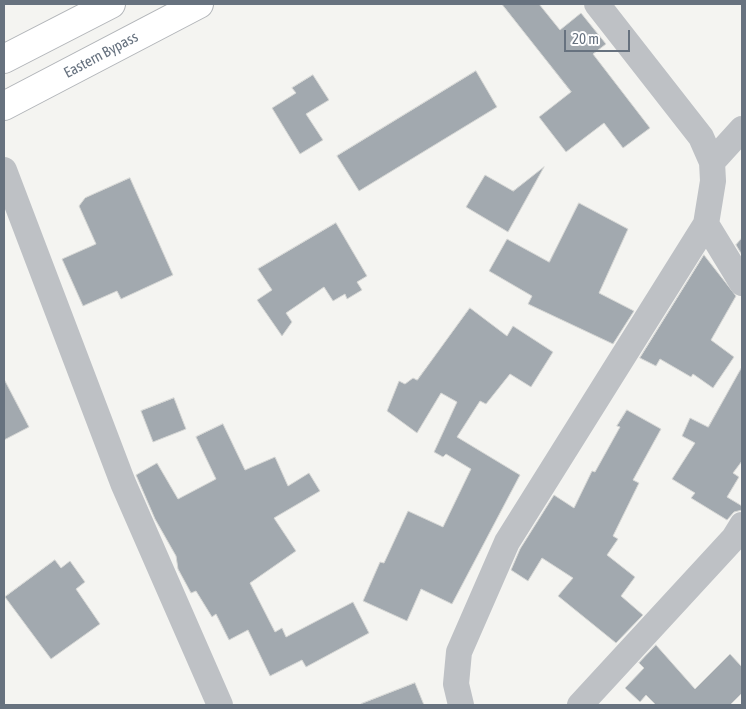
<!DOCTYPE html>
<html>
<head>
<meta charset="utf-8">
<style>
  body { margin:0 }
  #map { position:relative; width:746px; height:709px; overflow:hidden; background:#f4f4f1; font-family:"Asap Condensed",sans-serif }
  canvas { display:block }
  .frame { position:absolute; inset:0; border:5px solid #67727f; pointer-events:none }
  .scale { position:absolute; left:564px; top:30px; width:66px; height:22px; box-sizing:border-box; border:2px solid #67727f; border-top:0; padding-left:6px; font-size:15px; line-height:18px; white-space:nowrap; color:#67727f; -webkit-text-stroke:4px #fff; paint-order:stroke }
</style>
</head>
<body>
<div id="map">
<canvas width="746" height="709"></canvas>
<div class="frame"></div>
<div class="scale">20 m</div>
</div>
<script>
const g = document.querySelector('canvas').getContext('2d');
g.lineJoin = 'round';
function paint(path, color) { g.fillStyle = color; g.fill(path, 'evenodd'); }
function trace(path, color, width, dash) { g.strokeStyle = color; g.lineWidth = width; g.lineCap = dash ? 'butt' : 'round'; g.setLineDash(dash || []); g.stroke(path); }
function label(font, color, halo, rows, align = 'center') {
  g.font = font + ' "Asap Condensed",sans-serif'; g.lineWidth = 5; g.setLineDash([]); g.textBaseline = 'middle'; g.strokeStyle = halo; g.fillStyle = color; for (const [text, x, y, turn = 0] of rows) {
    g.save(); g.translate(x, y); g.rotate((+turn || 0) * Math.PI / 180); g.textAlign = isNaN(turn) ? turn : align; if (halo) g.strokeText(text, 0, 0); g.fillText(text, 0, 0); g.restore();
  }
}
const building = new Path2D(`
  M 502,4 L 539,4 L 560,30 L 581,13 L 606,44 L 593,54 L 650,128 L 623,148 L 604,123 L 566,152 L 539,117 L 571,92 Z
  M 476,71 L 497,107 L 359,191 L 337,156 Z
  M 313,75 L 329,100 L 306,114 L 323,140 L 300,154 L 272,108 L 296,93 L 292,88 Z
  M 544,167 L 508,232 L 466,207 L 485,175 L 513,191 Z
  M 130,178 L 173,275 L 121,299 L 117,291 L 83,306 L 62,259 L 96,244 L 79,206 L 85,198 Z
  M 579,203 L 628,229 L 599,293 L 634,311 L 613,344 L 528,304 L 532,296 L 489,271 L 507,239 L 549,262 Z
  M 336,223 L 367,276 L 357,282 L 362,290 L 347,299 L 345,294 L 333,301 L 324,287 L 286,313 L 292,322 L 282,336 L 257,300 L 272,290 L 258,269 Z
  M 742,238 L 742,255 L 736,245 Z
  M 704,255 L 736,296 L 711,340 L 734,357 L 713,388 L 693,374 L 691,377 L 660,359 L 656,366 L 640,358 Z
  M 470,308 L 507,336 L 513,326 L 553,352 L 531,387 L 510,374 L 486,404 L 480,401 L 457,437 L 520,475 L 452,604 L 421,589 L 407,621 L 363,601 L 380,562 L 384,563 L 408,511 L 443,527 L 471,469 L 446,454 L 443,457 L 434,452 L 457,402 L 441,393 L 417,433 L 387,411 L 399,381 L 405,384 L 413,378 L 417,380 Z
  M 742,367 L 742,461 L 733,473 L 739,477 L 727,497 L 742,506 L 742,510 L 734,512 L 727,520 L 691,498 L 695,493 L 672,479 L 695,443 L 682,436 L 690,418 L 708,427 Z
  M 4,379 L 29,427 L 4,440 Z
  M 174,398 L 186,429 L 153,442 L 141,411 Z
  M 627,410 L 661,429 L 633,480 L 639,483 L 613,536 L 618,539 L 607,555 L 635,577 L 621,596 L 643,615 L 616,643 L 558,596 L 573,578 L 542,558 L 528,581 L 511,570 L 520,549 L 554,495 L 574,508 L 592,471 L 595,472 L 620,427 L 617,426 Z
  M 223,424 L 245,470 L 275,457 L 288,486 L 309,473 L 320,491 L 274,518 L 296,551 L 250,583 L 275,632 L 282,628 L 286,637 L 353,602 L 369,633 L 306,667 L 302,660 L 270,676 L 248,630 L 229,640 L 216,614 L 212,617 L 196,591 L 191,593 L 178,569 L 176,556 L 155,519 L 136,475 L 157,463 L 178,499 L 216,479 L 196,437 Z
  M 55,560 L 61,568 L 70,561 L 85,582 L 76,589 L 100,624 L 51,659 L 5,597 Z
  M 656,645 L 695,689 L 730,654 L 742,667 L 742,693 L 730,705 L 656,705 L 646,695 L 640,702 L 625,688 L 644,668 L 639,663 Z
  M 415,683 L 424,705 L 361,705 L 361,704 Z`);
const minor = new Path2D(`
  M 712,162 L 742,129
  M 4,170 L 123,483 L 220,705
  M 706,224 L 742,283
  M 461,705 L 456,684 L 459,652 L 507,542 L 706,224 L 713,181 L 712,162 L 701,137 L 597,4
  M 580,705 L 734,538 L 742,525`);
const primary = new Path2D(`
  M 4,59 L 111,4
  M 4,106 L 199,4`);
const streetNames = [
  ["Eastern Bypass",101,55,-28]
];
paint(building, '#a2a9af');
trace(building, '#d5d6d4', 1);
trace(primary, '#b2b5b9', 30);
trace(minor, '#bec1c5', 26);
trace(primary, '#fff', 28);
label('15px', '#67727f', '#fff', streetNames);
</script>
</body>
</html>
